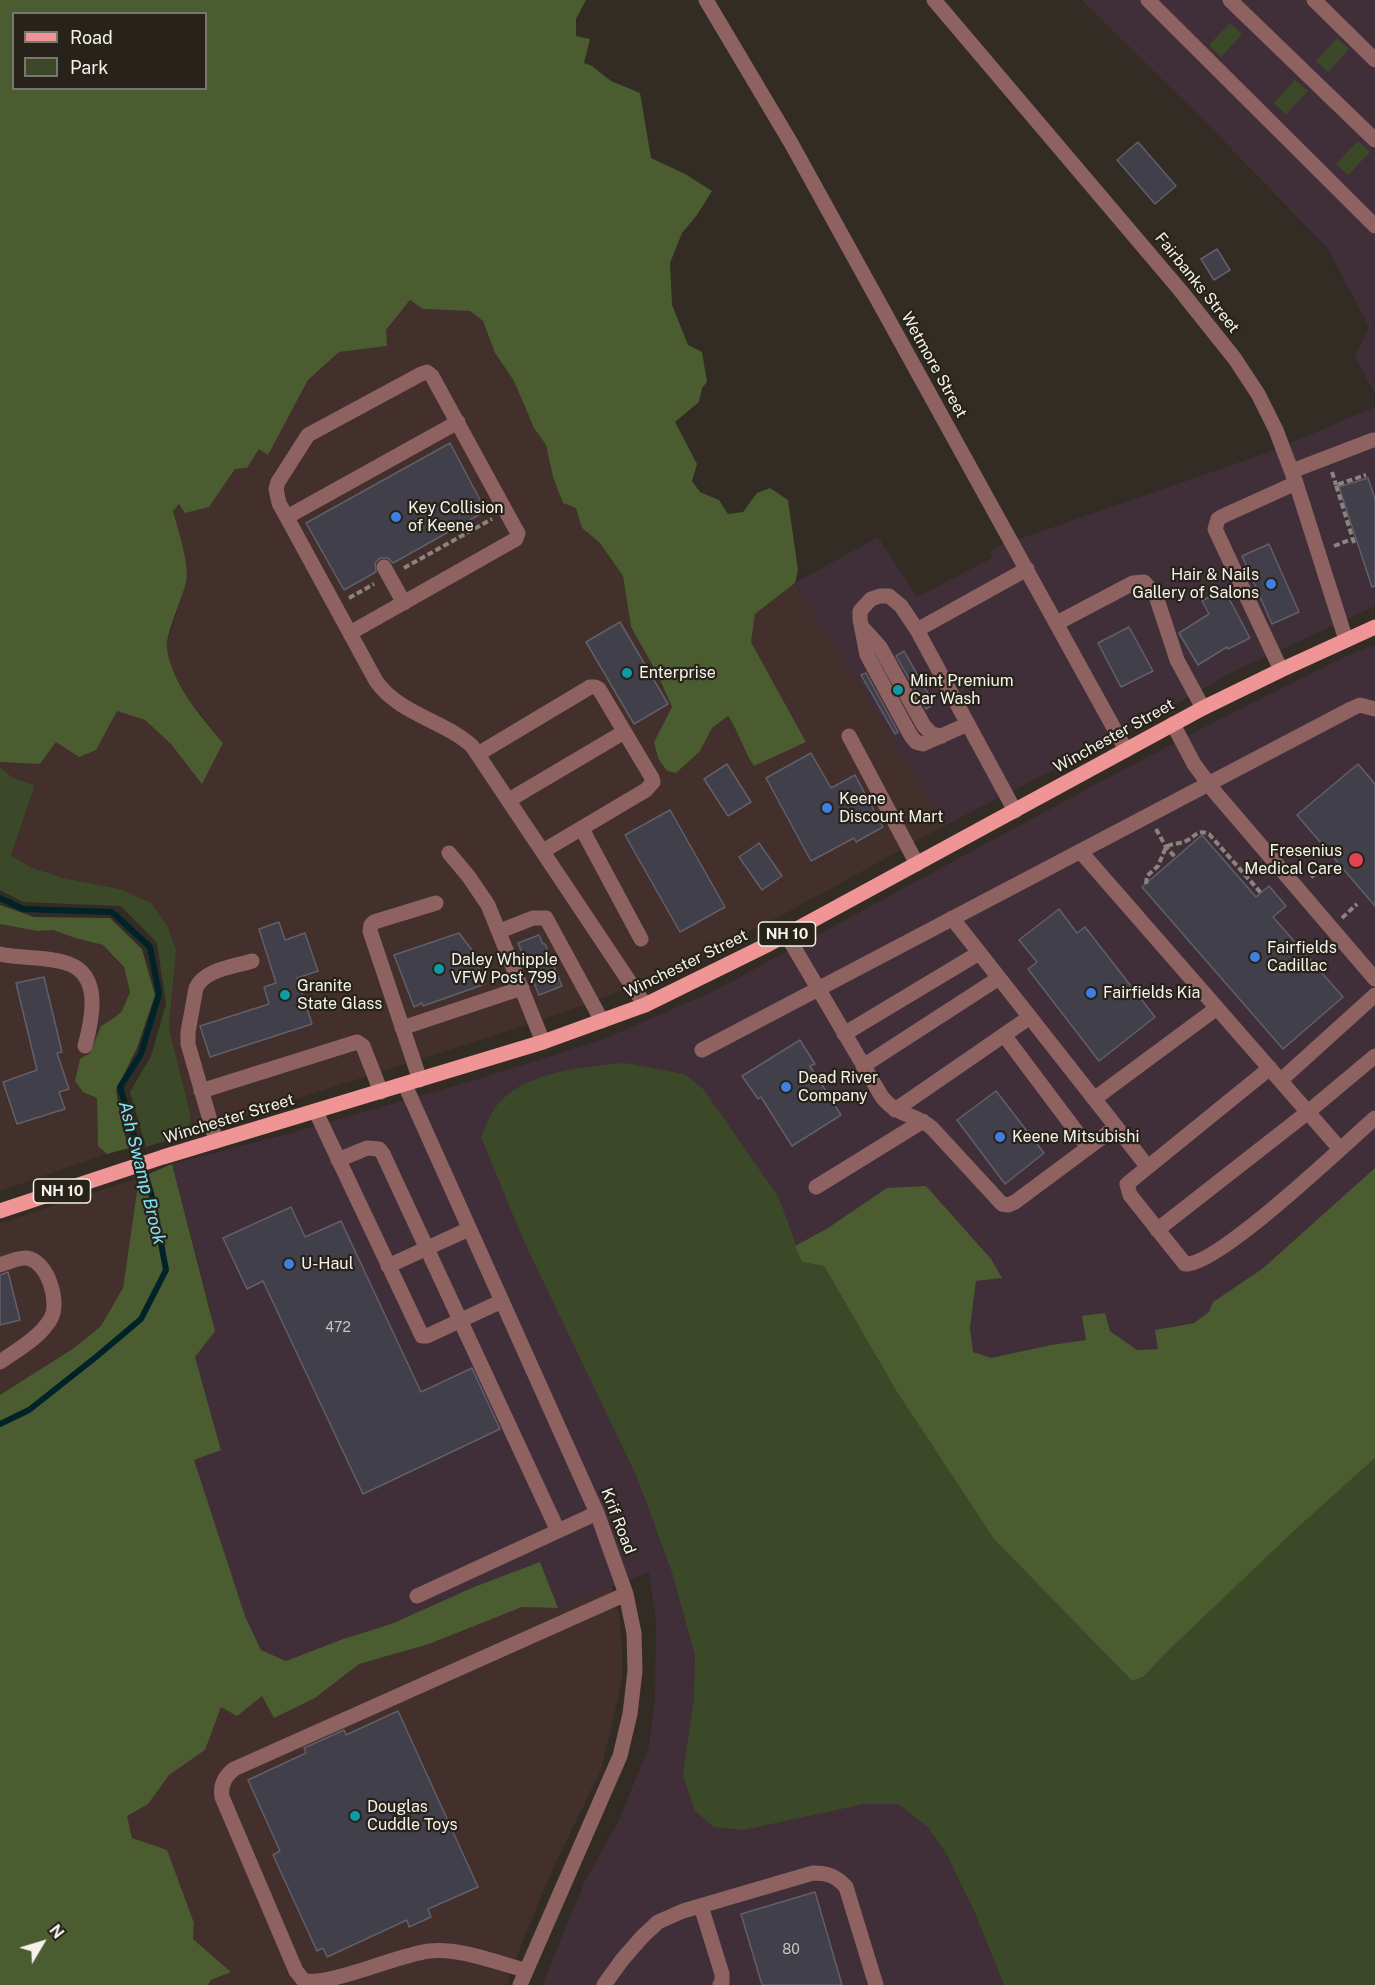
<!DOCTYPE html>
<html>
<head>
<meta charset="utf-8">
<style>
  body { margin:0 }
  #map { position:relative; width:1375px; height:1985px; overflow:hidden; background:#322c24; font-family:"Public Sans",sans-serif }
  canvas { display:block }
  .legend { position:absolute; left:12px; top:12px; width:195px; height:78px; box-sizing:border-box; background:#28231a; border:2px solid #7a766e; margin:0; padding:8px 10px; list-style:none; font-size:18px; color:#f5f2ec }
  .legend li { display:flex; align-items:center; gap:12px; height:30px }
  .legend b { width:30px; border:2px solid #7a766e }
  .north { position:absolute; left:12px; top:1913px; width:60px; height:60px; -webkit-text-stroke:4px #28231a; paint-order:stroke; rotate:52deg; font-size:16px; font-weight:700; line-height:24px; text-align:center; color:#f5f2ec }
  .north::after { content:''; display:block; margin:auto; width:21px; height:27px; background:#f5f2ec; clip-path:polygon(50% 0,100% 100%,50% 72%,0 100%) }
</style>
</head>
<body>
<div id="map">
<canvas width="1375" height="1985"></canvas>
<ul class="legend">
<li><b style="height:8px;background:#f09595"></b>Road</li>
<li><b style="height:16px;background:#3c4928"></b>Park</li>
</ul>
<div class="north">N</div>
</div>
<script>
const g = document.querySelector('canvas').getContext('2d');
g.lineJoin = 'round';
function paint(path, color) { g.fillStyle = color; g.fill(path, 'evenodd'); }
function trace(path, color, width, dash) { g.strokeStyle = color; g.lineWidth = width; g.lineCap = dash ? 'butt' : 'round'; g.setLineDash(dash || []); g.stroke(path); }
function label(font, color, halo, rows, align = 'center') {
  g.font = font + ' "Public Sans",sans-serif'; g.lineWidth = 4.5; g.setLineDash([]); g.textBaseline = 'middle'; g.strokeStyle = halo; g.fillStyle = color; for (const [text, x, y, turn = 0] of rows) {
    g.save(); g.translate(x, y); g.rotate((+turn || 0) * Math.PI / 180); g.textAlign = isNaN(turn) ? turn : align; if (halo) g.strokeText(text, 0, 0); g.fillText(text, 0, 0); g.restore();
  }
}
const commercial = new Path2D(`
  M 1082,0 L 1375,0 L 1375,394 L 1355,357 L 1369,327 L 1328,249 L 1217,134 Z
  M 1375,407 L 1375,606 L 1235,671 L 1094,749 L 944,826 L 885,727 L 795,583 L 878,537 L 917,597 L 992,558 L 989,552 L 1002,545 L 1272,451 Z
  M 1375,645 L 1375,1168 L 1262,1269 L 1213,1302 L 1210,1312 L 1194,1323 L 1167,1327 L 1158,1349 L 1137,1350 L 1110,1331 L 1105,1314 L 1086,1340 L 1051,1345 L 991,1358 L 972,1352 L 970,1328 L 976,1281 L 1002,1277 L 925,1186 L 828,1228 L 795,1246 L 824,1266 L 897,1392 L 994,1539 L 1132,1681 L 866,1804 L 898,1804 L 928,1827 L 947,1855 L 975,1913 L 1004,1985 L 542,1985 L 585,1881 L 619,1820 L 649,1746 L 655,1698 L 656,1622 L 649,1572 L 558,1608 L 540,1563 L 474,1587 L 391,1624 L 343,1639 L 286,1661 L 261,1650 L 245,1616 L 194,1460 L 221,1449 L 195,1357 L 211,1312 L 172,1164 L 291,1133 L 475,1080 L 599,1041 L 714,991 L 1098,783 L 1228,715 L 1346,656 Z`);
const industrial = new Path2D(`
  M 410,300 L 423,309 L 470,311 L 483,321 L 495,353 L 514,381 L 534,428 L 546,445 L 553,477 L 577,508 L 582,528 L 600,543 L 623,576 L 631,627 L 657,673 L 672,707 L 664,723 L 667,771 L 676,772 L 700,751 L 712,728 L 728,716 L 738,731 L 746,754 L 806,742 L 751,642 L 755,614 L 795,583 L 885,727 L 944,826 L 790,911 L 659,977 L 542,1020 L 187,1134 L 191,1116 L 169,1028 L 176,950 L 120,889 L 63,878 L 30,867 L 11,855 L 35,785 L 13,778 L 0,767 L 0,762 L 40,764 L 56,741 L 117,711 L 145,720 L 171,744 L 223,743 L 187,697 L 172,670 L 166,646 L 187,580 L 183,547 L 173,511 L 179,504 L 209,507 L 235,469 L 247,468 L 260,449 L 268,455 L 308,380 L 339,352 L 387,346 L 386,330 Z
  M 0,924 L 37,931 L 53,930 L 75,938 L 103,945 L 124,968 L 130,992 L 122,1011 L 114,1018 L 101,1026 L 90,1054 L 83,1092 L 97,1098 L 98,1146 L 107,1154 L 0,1191 Z
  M 139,1178 L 123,1288 L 101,1326 L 74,1348 L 0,1395 L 0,1223 Z
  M 611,1586 L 619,1613 L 622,1642 L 622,1681 L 601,1770 L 549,1877 L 510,1973 L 508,1985 L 208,1985 L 211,1980 L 231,1972 L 193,1939 L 194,1923 L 132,1838 L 127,1816 L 148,1803 L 169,1775 L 204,1750 L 221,1707 L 263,1696 L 274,1718 L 315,1698 L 359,1664 L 429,1644 L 522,1607 L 558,1608 Z`);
const green = new Path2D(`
  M 1230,23 L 1242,34 L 1221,57 L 1209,45 Z
  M 1337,38 L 1349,49 L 1328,72 L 1316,61 Z
  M 1295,80 L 1308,91 L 1286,114 L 1274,103 Z
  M 1358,141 L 1370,152 L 1348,175 L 1336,164 Z
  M 0,767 L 13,778 L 35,785 L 11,855 L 30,867 L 63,878 L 120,889 L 151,903 L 167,925 L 176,950 L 169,1028 L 191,1116 L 187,1134 L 146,1147 L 130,1092 L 151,1056 L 166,1004 L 157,943 L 121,906 L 23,902 L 0,890 Z
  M 624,1063 L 684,1074 L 704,1090 L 779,1198 L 802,1262 L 824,1266 L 897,1392 L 994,1539 L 1132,1681 L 1143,1677 L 1169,1650 L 1295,1530 L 1375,1458 L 1375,1985 L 1004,1985 L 975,1913 L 947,1855 L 928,1827 L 898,1804 L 864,1804 L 743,1830 L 714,1827 L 695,1811 L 683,1775 L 694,1699 L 695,1655 L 672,1572 L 637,1477 L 523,1239 L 481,1137 C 485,1129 488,1119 493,1111 C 518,1072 582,1067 624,1063 Z`);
const forest = new Path2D(`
  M 0,0 L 586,0 L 576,19 L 576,36 L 590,39 L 584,63 L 592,66 L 611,81 L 640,93 L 651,158 L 685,174 L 712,191 L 697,215 L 682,233 L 670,263 L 672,305 L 688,345 L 702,352 L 707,382 L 702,388 L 699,402 L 675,422 L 697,464 L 692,481 L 700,492 L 719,500 L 728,514 L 743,512 L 757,493 L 770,488 L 788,500 L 798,570 L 795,583 L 755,614 L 751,642 L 806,742 L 754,766 C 743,750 739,732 728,716 L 712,728 L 700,751 L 676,773 L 667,771 L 658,758 L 654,742 L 672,707 L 657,673 L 631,627 L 623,576 L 600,543 L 582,528 L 576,508 L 563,503 L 553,477 L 546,445 L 534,428 L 514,381 L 495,353 L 483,321 L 470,311 L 423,309 L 410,300 L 386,330 L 387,346 L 339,352 L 308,380 L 268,455 L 259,449 L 247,468 L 235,469 L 209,507 L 185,513 L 179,504 L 173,511 C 178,530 190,564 186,583 C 182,599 165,635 167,649 C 173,686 200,715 223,743 L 202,784 L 171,744 L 145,720 L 117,711 L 96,750 L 79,757 L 56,742 L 40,764 L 0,762 ZM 14,14 L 206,14 L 206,88 L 14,88 Z
  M 0,905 L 34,917 L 110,918 L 142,949 L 155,995 L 137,1048 L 116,1090 L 122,1126 L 129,1148 L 107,1154 L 98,1146 L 97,1098 L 83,1092 L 75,1081 L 80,1059 L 90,1053 L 101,1026 L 114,1018 L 122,1011 L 130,992 L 124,967 L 103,945 L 75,938 L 53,930 L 37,931 L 0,924 Z
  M 172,1164 L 215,1331 L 195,1357 L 221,1450 L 194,1460 L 245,1616 L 261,1650 L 286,1661 L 343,1639 L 391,1624 L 474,1587 L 540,1562 L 558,1608 L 522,1607 L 429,1644 L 359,1664 L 315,1698 L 274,1718 L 262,1696 L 237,1716 L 221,1707 L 205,1750 L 169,1775 L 148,1804 L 127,1816 L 132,1838 L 167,1850 L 194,1923 L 193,1939 L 231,1972 L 211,1980 L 208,1985 L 0,1985 L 0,1395 L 74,1348 L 101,1326 L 123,1288 L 139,1178 Z
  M 1375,1168 L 1375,1458 L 1295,1530 L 1169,1650 L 1143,1677 L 1132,1681 L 994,1539 L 897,1392 L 824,1266 L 802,1262 L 795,1246 L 828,1228 L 887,1188 L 926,1186 L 991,1259 L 1002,1278 L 976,1281 L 970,1328 L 973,1352 L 991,1358 L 1051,1345 L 1086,1340 L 1082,1316 L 1105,1313 L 1110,1331 L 1137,1350 L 1158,1349 L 1155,1330 L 1194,1323 L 1209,1312 L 1213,1302 L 1262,1269 Z`);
const stream = new Path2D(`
  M 0,898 L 23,909 L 112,912 L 150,947 L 159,994 L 141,1054 L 120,1087 L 153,1200 L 166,1270 L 141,1319 L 96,1357 L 29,1410 L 0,1424`);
const building = new Path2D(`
  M 1138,142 L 1176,186 L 1155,204 L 1117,160 Z
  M 1217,249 L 1230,270 L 1214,280 L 1201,259 Z
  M 450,443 L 486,511 L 393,563 L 388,558 L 380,558 L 375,563 L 376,572 L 344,590 L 306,523 Z
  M 1368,478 L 1375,499 L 1375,586 L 1372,587 L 1339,487 Z
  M 1269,544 L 1299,612 L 1272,624 L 1242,556 Z
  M 1224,589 L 1250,638 L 1228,649 L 1227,647 L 1198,665 L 1179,633 L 1209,614 L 1202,601 Z
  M 620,622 L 668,704 L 634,724 L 586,642 Z
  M 1129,627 L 1153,671 L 1121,687 L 1098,643 Z
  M 904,651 L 934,704 L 926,709 L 896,656 Z
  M 866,673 L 898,732 L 895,734 L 861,675 Z
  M 811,753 L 831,788 L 855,775 L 883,827 L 856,842 L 854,838 L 811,861 L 766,778 Z
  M 727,764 L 751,802 L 728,816 L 704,779 Z
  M 1358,764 L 1375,784 L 1375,906 L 1297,815 Z
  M 670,810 L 725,907 L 680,932 L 625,835 Z
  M 1202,835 L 1256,897 L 1269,886 L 1286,906 L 1273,917 L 1343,997 L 1283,1049 L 1142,887 Z
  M 759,843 L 782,876 L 762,890 L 739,857 Z
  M 1059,909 L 1077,933 L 1085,927 L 1155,1017 L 1099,1061 L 1028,969 L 1037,962 L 1019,940 Z
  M 279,922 L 285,940 L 305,933 L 318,971 L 297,978 L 312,1024 L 210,1057 L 200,1026 L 269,1004 L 264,987 L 276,983 L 259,929 Z
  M 459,933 L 472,950 L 485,984 L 423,1006 L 422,1003 L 414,1007 L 394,955 Z
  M 539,935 L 543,944 L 545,944 L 562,986 L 539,995 L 518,943 Z
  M 44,977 L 62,1052 L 57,1053 L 69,1089 L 59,1092 L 65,1109 L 17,1124 L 3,1082 L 37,1070 L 16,983 Z
  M 800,1040 L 815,1064 L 810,1066 L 841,1115 L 792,1146 L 761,1097 L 758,1099 L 742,1076 Z
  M 996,1091 L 1044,1153 L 1005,1184 L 957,1120 Z
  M 291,1207 L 305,1237 L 341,1221 L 421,1392 L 472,1368 L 500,1429 L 363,1494 L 263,1281 L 247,1289 L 223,1238 Z
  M 8,1272 L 20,1320 L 0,1325 L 0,1275 Z
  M 398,1711 L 478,1887 L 428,1909 L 431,1917 L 409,1927 L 407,1920 L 327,1957 L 323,1948 L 317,1951 L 273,1855 L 280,1851 L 248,1780 L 306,1753 L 304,1748 L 344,1730 L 346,1735 Z
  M 815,1892 L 842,1985 L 762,1985 L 741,1914 Z`);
const path = new Path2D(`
  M 1332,472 L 1336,485
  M 1354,543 L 1336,485 L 1366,475
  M 1334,546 L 1352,539
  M 404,568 L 492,519
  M 349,598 L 374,584
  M 1156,829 L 1166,847 L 1176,858
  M 1311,877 L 1324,866
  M 1146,884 L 1147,876 L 1158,866 L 1166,847 C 1172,843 1180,844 1186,841 C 1196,836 1197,829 1209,834 L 1261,893
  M 1342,918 L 1357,904`);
const minor = new Path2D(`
  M 706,0 L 791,143 L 1126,750
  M 934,0 L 1180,290 L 1235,359 L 1258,394 L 1276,430 L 1296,483 L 1346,640
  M 1148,0 L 1375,226
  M 1230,0 L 1375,140
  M 1314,0 L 1375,60
  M 1292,471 L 1373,440
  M 287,517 L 458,422
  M 384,567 L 404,603
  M 1057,623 L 1133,583 L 1144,582 L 1156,596 L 1177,660 L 1203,708
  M 862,627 L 880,647 L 924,726 L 932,734 L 942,736
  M 917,630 L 901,606 L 889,596 L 880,596 L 871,599 L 860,611 L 860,619 L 867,655 L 911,736 L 916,742 L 923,744 L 968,724
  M 350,633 L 516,539 L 518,533 L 515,528 L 432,376 L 427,372 L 421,374 L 308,435 L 278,482 L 276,489 L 279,503 L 376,681 C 399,714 443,720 472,746 L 645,1005
  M 1281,670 L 1215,529 L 1218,519 L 1223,516 L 1296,483
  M 1173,724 L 1194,764 L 1214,791 L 1375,979
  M 849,736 L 917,864
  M 478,754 L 590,687 L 595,687 L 599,689 L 652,778 L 653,782 L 646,790 L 543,851
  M 509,800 L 624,732
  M 1015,811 L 917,630 L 1027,569
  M 582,829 L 641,939
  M 1080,851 L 1340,1149
  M 449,853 L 469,877 L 488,905 L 543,1042
  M 952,918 L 1147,1166
  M 500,931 L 533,918 L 546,918 L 602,1021
  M 786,934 L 882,1097 C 899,1118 913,1112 932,1128 L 1002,1204 L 1008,1205 L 1015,1202 L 1116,1127
  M 0,954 C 21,959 49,956 69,964 C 102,976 92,1020 85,1046
  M 402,1028 L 522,988
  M 844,1034 L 979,953
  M 1004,1035 L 1088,1147
  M 702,1050 L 1351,709 L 1360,705 L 1375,709
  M 863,1066 L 999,978
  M 1270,1068 L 1127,1184 L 1130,1195 L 1185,1264 C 1217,1267 1345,1144 1375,1118
  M 420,1080 L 370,931 L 371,925 L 374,922 L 436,903
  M 1281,1080 L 1375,995
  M 405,1085 L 597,1513 L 626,1594 L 634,1633 L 635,1671 L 630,1714 L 620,1756 L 520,1985
  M 201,1091 L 357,1042 L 363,1046 L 381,1092
  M 1094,1099 L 1217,1008
  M 895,1110 L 1030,1017
  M 316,1112 L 422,1336 L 427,1336 L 502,1301
  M 216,1141 L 188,1044 L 188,1032 L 196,988 C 205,969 233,967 252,961
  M 338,1160 L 367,1148 L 379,1149 L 383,1154 L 558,1531
  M 816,1187 L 923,1121
  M 1157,1230 L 1308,1112 L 1375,1056
  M 0,1265 C 8,1262 19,1257 27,1258 C 48,1261 61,1304 50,1320 C 39,1338 17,1350 0,1362
  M 388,1266 L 469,1229
  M 417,1596 L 597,1513
  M 701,1906 L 722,1974 L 722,1982 L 720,1985
  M 525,1970 C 494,1962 461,1948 429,1951 C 397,1955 333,1985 304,1981 L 296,1971 L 222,1797 C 220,1785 225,1776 234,1769 L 626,1594
  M 604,1985 L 622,1960 L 642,1937 L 658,1922 L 683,1911 L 813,1873 C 828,1873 836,1876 846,1887 L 876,1985`);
const major = new Path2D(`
  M 0,1211 L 163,1157 L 543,1042 L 645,1005 L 769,944 L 1203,708 L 1281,670 L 1375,627`);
const markers = [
  [396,517,6,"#3f7fe0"],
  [1271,584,6,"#3f7fe0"],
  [627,673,6,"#0f9aa8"],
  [898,690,6,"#0f9aa8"],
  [827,808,6,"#3f7fe0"],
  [1356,860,8,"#e0444e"],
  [1255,957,6,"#3f7fe0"],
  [439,969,6,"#0f9aa8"],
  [1091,993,6,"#3f7fe0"],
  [285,995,6,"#0f9aa8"],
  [786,1087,6,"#3f7fe0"],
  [1000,1137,6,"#3f7fe0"],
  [289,1264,6,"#3f7fe0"],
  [355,1816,6,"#0f9aa8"]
];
const numberNames = [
  ["472",338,1328],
  ["80",791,1950]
];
const shields = [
  [787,934,57],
  [62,1191,57]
];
const shieldNames = [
  ["NH 10",787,934],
  ["NH 10",62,1191]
];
const streetNames = [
  ["Fairbanks Street",1197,283,51],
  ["Wetmore Street",934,365,61],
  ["Winchester Street",1114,736,-29],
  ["Winchester Street",686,964,-26],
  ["Winchester Street",229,1119,-17],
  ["Krif Road",618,1521,69]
];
const poiNames = [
  ["Key Collision",408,508],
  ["of Keene",408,526],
  ["Hair & Nails",1259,575,"right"],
  ["Gallery of Salons",1259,593,"right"],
  ["Enterprise",639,673],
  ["Mint Premium",910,681],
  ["Car Wash",910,699],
  ["Keene",839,799],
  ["Discount Mart",839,817],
  ["Fresenius",1342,851,"right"],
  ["Medical Care",1342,869,"right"],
  ["Fairfields",1267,948],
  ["Cadillac",1267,966],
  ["Daley Whipple",451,960],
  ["VFW Post 799",451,978],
  ["Granite",297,986],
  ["State Glass",297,1004],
  ["Fairfields Kia",1103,993],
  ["Dead River",798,1078],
  ["Company",798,1096],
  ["Keene Mitsubishi",1012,1137],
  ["U-Haul",301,1264],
  ["Douglas",367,1807],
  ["Cuddle Toys",367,1825]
];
const waterNames = [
  ["Ash Swamp Brook",142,1173,76]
];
paint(commercial, '#402f39');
paint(industrial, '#432f2c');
paint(green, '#3c4928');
paint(forest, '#4c5c31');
trace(stream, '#002329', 6);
paint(building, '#413f49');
trace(building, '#615f69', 1.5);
trace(path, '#89857e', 4, [6, 3]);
trace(minor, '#8f6262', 15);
trace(major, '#f09595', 15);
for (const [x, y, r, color] of markers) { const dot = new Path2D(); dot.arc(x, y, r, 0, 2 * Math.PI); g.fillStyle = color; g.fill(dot); trace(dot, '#28231a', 2); }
label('14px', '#c8c5c3', null, numberNames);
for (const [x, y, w] of shields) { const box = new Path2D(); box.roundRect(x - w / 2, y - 12, w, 24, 4.5); g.fillStyle = '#28231a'; g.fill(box); trace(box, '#f5f2ec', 1.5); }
label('bold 15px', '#f5f2ec', null, shieldNames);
label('16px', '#f5f2ec', '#28231a', streetNames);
label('16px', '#f5f2ec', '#28231a', poiNames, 'left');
label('italic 18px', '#7de3f6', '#28231a', waterNames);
</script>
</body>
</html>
